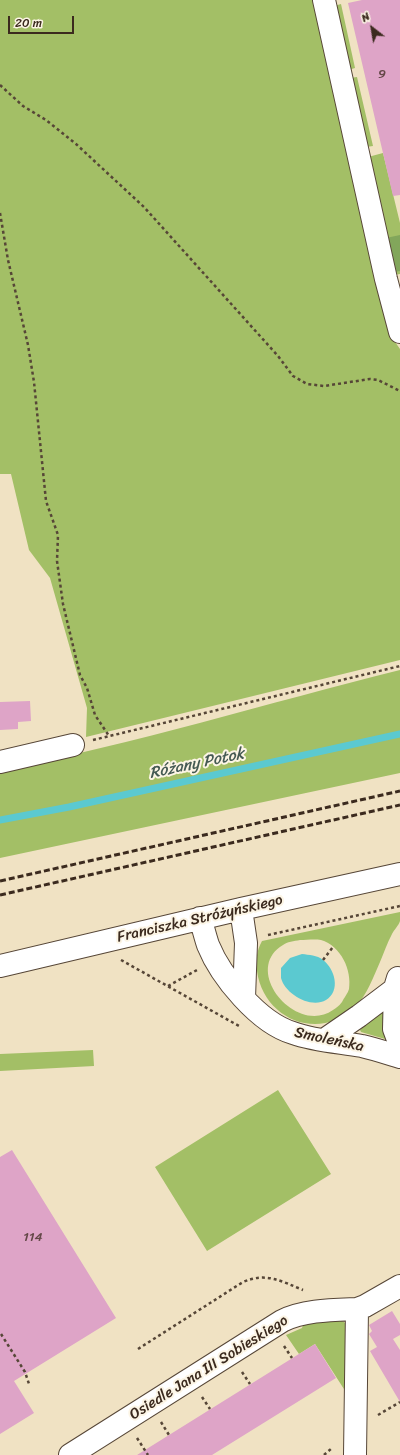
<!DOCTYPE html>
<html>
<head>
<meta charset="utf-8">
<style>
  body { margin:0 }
  #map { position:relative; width:400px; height:1455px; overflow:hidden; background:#f0e2c3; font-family:Sriracha,sans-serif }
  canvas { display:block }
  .north { position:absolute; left:352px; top:8px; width:40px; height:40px; -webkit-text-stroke:3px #fcf5e5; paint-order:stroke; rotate:329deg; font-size:11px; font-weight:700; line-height:16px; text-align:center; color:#3b2a1e }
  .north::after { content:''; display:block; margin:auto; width:14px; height:18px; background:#3b2a1e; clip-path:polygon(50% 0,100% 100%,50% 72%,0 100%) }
  .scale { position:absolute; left:8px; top:16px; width:66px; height:18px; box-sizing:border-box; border:2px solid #3b2a1e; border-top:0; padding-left:5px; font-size:12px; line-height:14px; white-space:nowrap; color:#3b2a1e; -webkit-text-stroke:3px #fcf5e5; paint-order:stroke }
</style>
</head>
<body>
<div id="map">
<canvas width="400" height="1455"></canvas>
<div class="north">N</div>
<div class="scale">20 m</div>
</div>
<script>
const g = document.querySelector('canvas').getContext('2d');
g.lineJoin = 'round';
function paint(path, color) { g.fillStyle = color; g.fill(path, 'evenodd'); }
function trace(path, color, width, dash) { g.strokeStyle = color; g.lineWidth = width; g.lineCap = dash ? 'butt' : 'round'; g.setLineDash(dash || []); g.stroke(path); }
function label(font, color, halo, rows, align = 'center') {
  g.font = font + ' Sriracha,sans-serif'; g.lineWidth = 4; g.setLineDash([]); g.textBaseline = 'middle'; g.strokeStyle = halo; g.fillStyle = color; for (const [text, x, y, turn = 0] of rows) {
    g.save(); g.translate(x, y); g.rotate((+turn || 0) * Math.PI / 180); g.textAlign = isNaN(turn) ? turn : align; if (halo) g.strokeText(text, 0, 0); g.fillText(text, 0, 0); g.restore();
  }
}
const green = new Path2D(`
  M 0,0 L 317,0 L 393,339 L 400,349 L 400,660 L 86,737 L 87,708 L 50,578 L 29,550 L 11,474 L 0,474 Z
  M 341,4 L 355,68 L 348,70 L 334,6 Z
  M 357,77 L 373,146 L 366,147 L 350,78 Z
  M 383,153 L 400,223 L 400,274 L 394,275 L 368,157 Z
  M 400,670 L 400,773 L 0,858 L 0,770 C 135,744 267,703 400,670 Z
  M 400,912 C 400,915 400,919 400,921 C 399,925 394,930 392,934 C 387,943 384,953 380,962 C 373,978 367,995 355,1007 C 318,1043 263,1018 257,971 C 255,961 257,950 262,941 ZM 300,940 C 306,940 315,939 321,940 C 341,946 352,970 349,989 C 348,993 344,998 342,1002 C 339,1006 336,1008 333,1010 C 296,1036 241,970 283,945 C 287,942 294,941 300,940 Z
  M 380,1012 L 383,1012 L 384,1015 L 387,1035 L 385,1039 L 361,1032 L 360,1030 L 377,1013 Z
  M 93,1050 L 94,1066 L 0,1071 L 0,1054 Z
  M 278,1090 L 331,1174 L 207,1251 L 155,1167 Z
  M 339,1320 L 344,1322 L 348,1326 L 351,1400 L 315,1344 L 299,1354 L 286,1335 L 302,1328 L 304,1322 Z`);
const forest = new Path2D(`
  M 400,235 L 400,271 L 394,272 L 386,238 Z`);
const water = new Path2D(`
  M 302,954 C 309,955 317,955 323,960 C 335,969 341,991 326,1000 C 311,1009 285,994 281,978 C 281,975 281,971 281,968 L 290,958 Z`);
const stream = new Path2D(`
  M 0,820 L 69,807 L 400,734`);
const building = new Path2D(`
  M 362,0 L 400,0 L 400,195 L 393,196 L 348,3 Z
  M 30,701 L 31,721 L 18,722 L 18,729 L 0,730 L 0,702 Z
  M 12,1150 L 116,1318 L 14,1381 L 34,1413 L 0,1434 L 0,1157 Z
  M 392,1311 L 400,1324 L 400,1335 L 393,1339 L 400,1350 L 400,1402 L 370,1351 L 377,1347 L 369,1334 L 372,1331 L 369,1325 Z
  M 315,1344 L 336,1378 L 212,1455 L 137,1455 Z`);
const path = new Path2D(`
  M 0,85 L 23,106 L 46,120 L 76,144 L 144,207 L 278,356 L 293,376 L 307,384 L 324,386 L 370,379 L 378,380 L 400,391
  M 0,213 L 8,260 L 28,345 L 34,382 L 46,501 L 58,535 L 57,561 L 63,604 L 80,675 L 87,688 L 95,715 L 109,736
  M 93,740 L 400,666
  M 268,935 L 400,906
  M 121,960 L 239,1026
  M 323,960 L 333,947
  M 168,986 L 197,970
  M 1,1334 L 25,1372 L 29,1384
  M 284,1346 L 292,1358
  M 138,1349 L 243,1282 C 266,1272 281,1281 303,1290
  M 242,1372 L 250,1384
  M 202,1397 L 210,1409
  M 378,1415 L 400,1402
  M 161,1422 L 169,1435
  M 137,1438 L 148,1455
  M 324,1455 L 332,1448`);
const minor = new Path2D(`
  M 324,0 L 386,279 L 400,332
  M 0,762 L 73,745
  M 241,909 L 246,943 L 244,998
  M 200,918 C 203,927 205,936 208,945 C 221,977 259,1023 293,1033 C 315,1041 339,1042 362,1046 C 375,1049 387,1053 400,1057
  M 0,966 L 241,909 L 400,874
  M 398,978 L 395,988 L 394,1029 L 400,1045
  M 324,1040 L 359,1016 L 400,985
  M 70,1455 L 282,1321 C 304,1310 333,1310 357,1309 L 365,1306 L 400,1286
  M 355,1455 L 357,1309`);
const rail = new Path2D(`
  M 0,881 L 400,791
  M 0,895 L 400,805`);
const numberNames = [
  ["9",382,75],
  ["114",33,1238]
];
const streetNames = [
  ["Franciszka Stróżyńskiego",200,919,-13],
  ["Smoleńska",329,1040,12],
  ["Osiedle Jana III Sobieskiego",209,1368,-32]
];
const waterNames = [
  ["Różany Potok",197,764,-12]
];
paint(green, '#a3bf66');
paint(forest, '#82a65b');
paint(water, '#5bc9d0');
trace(stream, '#5bc9d0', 7);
paint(building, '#dea4c7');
trace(minor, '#564637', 24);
trace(path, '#564637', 2.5, [3, 3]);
trace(minor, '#fff', 22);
trace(rail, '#3b2a1e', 3, [6, 3]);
label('13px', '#644848', null, numberNames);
label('15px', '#3b2a1e', '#fcf5e5', streetNames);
label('italic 16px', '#455a53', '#fcf5e5', waterNames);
</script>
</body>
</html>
